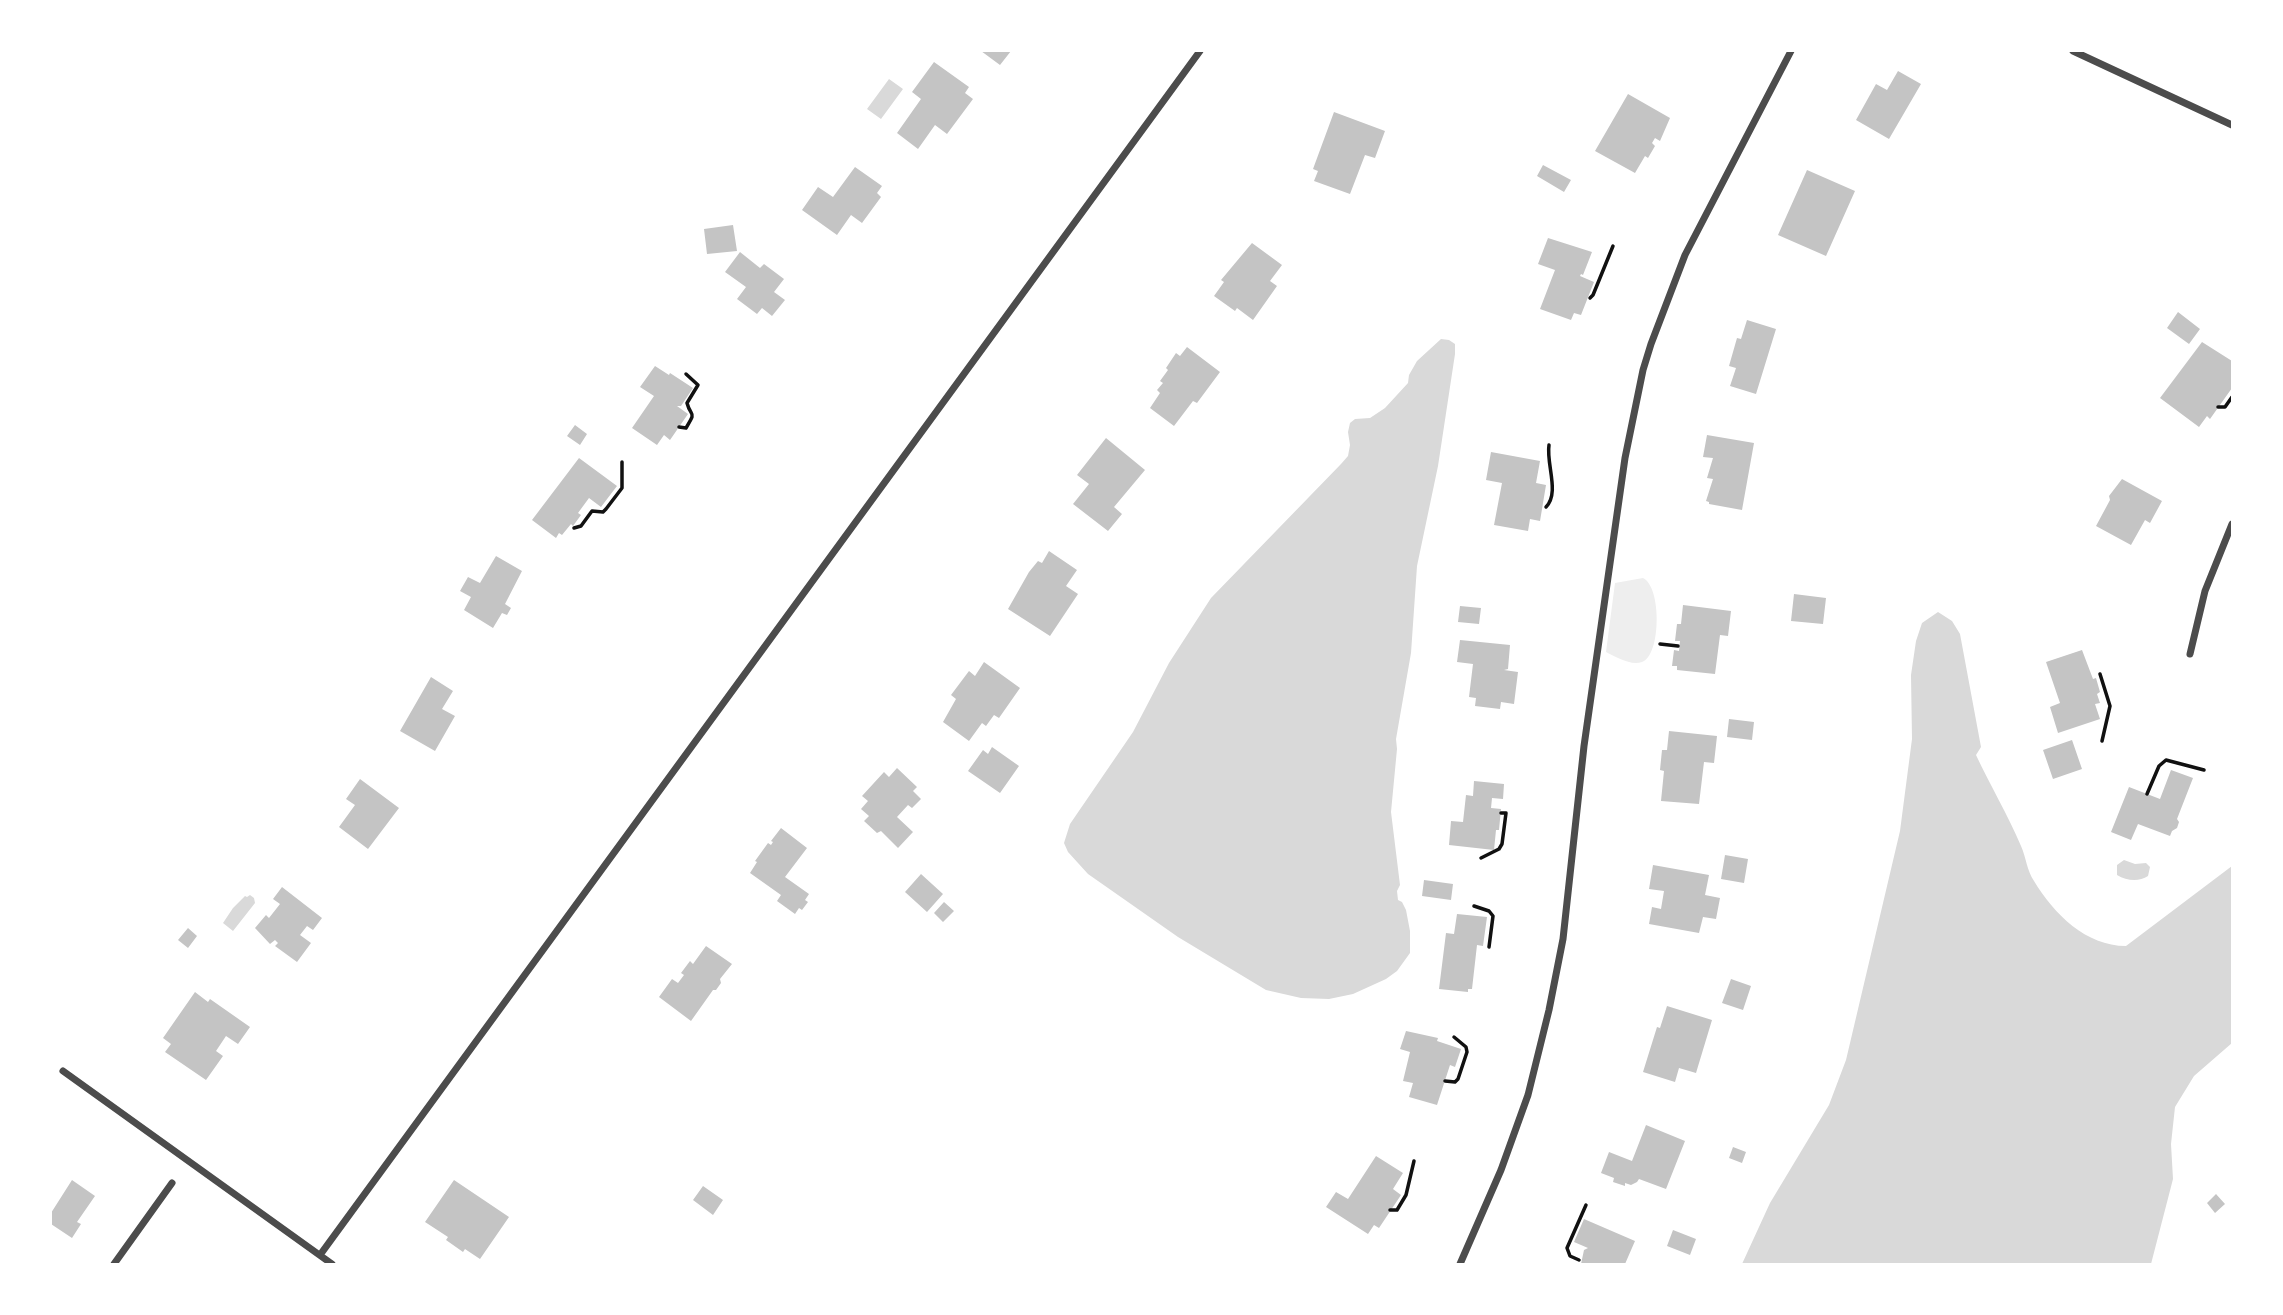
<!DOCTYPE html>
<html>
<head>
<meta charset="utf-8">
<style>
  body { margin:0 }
  #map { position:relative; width:2283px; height:1315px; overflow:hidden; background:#fff; font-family:Barlow,sans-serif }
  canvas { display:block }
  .frame { position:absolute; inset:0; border:52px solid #fff; pointer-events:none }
</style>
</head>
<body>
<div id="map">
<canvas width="2283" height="1315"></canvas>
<div class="frame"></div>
</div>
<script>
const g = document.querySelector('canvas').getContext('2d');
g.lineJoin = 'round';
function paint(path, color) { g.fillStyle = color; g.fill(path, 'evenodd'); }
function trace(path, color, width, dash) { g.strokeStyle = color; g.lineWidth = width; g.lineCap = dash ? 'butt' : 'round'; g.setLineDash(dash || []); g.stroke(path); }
const green = new Path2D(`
  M 1643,578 C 1662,587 1661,656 1642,662 C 1631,666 1616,657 1606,652 L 1615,583 Z`);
const water = new Path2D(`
  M 889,79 L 903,89 L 881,119 L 867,109 Z
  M 1441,339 L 1449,340 L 1455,344 L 1455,354 L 1438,466 L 1417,566 L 1411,653 L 1396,739 L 1397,749 L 1391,812 L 1400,885 L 1397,891 L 1398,900 L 1402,902 L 1406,910 L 1410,931 L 1410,953 L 1397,971 L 1386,979 L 1353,994 L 1329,999 L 1301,998 L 1266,990 L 1178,937 L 1088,874 L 1068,852 L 1064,843 L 1070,824 L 1133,732 L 1169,663 L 1211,598 L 1341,464 L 1348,456 L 1350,445 L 1348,432 L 1350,423 L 1355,419 L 1370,418 L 1385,408 L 1408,383 L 1409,375 L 1417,361 Z
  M 1938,612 L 1952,621 L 1960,634 L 1981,747 L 1976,755 C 1990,785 2008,815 2021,846 C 2026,857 2027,871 2034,881 C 2054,914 2086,946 2126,946 L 2232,866 L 2232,1043 L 2194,1076 L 2175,1107 L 2171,1144 L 2173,1179 L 2151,1264 L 1742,1264 L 1770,1203 L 1829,1105 L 1846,1060 L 1900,831 L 1912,739 L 1911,675 L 1916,641 L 1922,623 Z
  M 2124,860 L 2135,864 L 2146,863 L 2150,867 L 2148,876 C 2139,882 2127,881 2117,875 L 2117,865 Z
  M 250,895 L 254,898 L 255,903 L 233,931 L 223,923 L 233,908 L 245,896 L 247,897 Z`);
const building = new Path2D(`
  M 981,51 L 1011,51 L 1000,65 Z
  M 934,62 L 969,87 L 965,93 L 973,99 L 947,134 L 935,125 L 918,149 L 897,133 L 921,99 L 912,92 Z
  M 1898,71 L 1921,84 L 1889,139 L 1856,120 L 1876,84 L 1887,90 Z
  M 1628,94 L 1670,118 L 1660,141 L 1655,138 L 1652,143 L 1655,146 L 1648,158 L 1645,156 L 1635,173 L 1595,151 Z
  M 1334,112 L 1385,131 L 1375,158 L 1365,155 L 1350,194 L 1314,181 L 1318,171 L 1313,169 Z
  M 1543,165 L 1571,180 L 1564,192 L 1537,176 Z
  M 855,167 L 882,186 L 877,193 L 881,197 L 862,223 L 851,215 L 837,235 L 802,210 L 818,187 L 833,197 Z
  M 1807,170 L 1855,191 L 1826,256 L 1778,235 Z
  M 733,225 L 737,251 L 707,254 L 704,229 Z
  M 1548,238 L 1592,252 L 1583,275 L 1581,274 L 1580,276 L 1594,282 L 1581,315 L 1574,313 L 1571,320 L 1540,309 L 1555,270 L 1538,264 Z
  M 1252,243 L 1282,265 L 1270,281 L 1277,286 L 1253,320 L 1237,308 L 1235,311 L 1214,296 L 1224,282 L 1221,280 Z
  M 740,252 L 760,268 L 764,264 L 784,279 L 774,292 L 785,300 L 772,316 L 762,308 L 757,314 L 737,299 L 746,287 L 725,272 Z
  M 2178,312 L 2200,329 L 2189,344 L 2167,328 Z
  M 1747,320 L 1776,329 L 1756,394 L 1730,386 L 1736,368 L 1729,366 L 1737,338 L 1741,339 Z
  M 2202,342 L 2232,361 L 2232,388 L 2210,419 L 2207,416 L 2199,427 L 2160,398 Z
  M 1187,347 L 1220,372 L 1197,403 L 1193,401 L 1174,426 L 1150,408 L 1160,393 L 1157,390 L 1163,383 L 1160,381 L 1168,370 L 1166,368 L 1176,353 L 1180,356 Z
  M 655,366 L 669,375 L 670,373 L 693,388 L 681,406 L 677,406 L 688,414 L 670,440 L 664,435 L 657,445 L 632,428 L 654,396 L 640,387 Z
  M 575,425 L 587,434 L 580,445 L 567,436 Z
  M 1707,435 L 1754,443 L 1742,510 L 1709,504 L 1709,502 L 1706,501 L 1713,479 L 1707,478 L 1713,458 L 1703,457 Z
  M 1106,438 L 1145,470 L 1114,507 L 1122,514 L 1108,531 L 1073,504 L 1089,484 L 1077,475 Z
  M 1491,452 L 1540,461 L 1536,483 L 1546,485 L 1540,521 L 1530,519 L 1528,531 L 1494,525 L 1502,483 L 1486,480 Z
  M 579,458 L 617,486 L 601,507 L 589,498 L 578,513 L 581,515 L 573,526 L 571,524 L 562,535 L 559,533 L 556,538 L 532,520 Z
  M 2122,479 L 2162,501 L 2150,523 L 2145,520 L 2131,545 L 2096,526 L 2110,500 L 2109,496 Z
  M 1049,551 L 1077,570 L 1066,586 L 1078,594 L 1050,636 L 1008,609 L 1029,572 L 1038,561 L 1042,563 Z
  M 496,556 L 522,571 L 505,604 L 511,608 L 507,615 L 502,613 L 493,628 L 464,610 L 471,597 L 460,591 L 468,577 L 480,583 Z
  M 1794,594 L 1826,598 L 1823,624 L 1791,621 Z
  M 1683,605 L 1731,611 L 1728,636 L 1720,635 L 1715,674 L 1677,670 L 1677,666 L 1672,666 L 1674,650 L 1679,651 L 1680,641 L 1675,641 L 1677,624 L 1681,624 Z
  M 1460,606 L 1481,608 L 1479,624 L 1458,622 Z
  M 1460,640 L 1510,645 L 1508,669 L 1504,670 L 1518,672 L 1514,704 L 1501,702 L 1500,709 L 1475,706 L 1476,698 L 1469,697 L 1473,664 L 1457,662 Z
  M 2082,650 L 2093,679 L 2096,678 L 2100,692 L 2097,694 L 2100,703 L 2095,704 L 2100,719 L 2058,733 L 2050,707 L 2060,703 L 2046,662 Z
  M 984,662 L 1020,688 L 999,718 L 994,715 L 986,726 L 982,723 L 969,741 L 943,722 L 956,699 L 951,695 L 969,671 L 975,676 Z
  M 431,677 L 453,691 L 442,709 L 455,716 L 435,751 L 400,731 Z
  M 1729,719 L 1754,722 L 1752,740 L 1727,737 Z
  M 1669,731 L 1717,736 L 1714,763 L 1704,762 L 1699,804 L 1661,801 L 1664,771 L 1660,770 L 1662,750 L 1667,750 Z
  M 2072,740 L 2082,769 L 2053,779 L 2043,750 Z
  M 992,747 L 1019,766 L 1000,793 L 968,771 L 983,750 L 988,754 Z
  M 897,768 L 917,787 L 913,791 L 921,799 L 912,808 L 908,805 L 897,817 L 913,832 L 898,848 L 881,831 L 877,833 L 864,821 L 869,816 L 861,809 L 868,801 L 862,796 L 884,772 L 889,777 Z
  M 2171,770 L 2193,778 L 2177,819 L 2179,822 L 2177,828 L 2172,831 L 2170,836 L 2138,824 L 2131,840 L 2111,832 L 2129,787 L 2160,799 Z
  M 360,779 L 399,808 L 368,849 L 339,827 L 355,805 L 346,799 Z
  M 1474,781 L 1504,784 L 1503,799 L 1492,798 L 1491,808 L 1501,809 L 1499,830 L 1496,830 L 1494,850 L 1449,845 L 1451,821 L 1463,822 L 1466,795 L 1473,796 Z
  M 781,828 L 807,848 L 785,877 L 809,894 L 805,900 L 808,902 L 802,910 L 799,908 L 795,914 L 777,901 L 781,895 L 750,873 L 757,862 L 755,861 L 768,843 L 771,845 L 773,842 L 771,841 Z
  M 1725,855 L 1748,859 L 1744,883 L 1721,879 Z
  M 1653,865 L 1709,875 L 1705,895 L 1720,898 L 1716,919 L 1703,917 L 1699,933 L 1649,924 L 1652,907 L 1661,909 L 1664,891 L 1649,889 Z
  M 921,874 L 943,894 L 927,912 L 905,892 Z
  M 1424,880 L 1453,884 L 1451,900 L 1422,896 Z
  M 282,887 L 322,918 L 313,930 L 307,926 L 300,935 L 311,943 L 297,962 L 275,946 L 278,943 L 275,940 L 270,944 L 255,928 L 266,915 L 269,918 L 280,904 L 273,899 Z
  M 944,902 L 954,911 L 943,922 L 934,913 Z
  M 1457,914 L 1487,917 L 1483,946 L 1477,945 L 1472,989 L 1468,989 L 1468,992 L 1439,989 L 1446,933 L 1454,934 Z
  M 188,928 L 197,936 L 188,948 L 178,940 Z
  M 706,946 L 732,964 L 720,979 L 721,983 L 716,990 L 713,990 L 691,1021 L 659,997 L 672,979 L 678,983 L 684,975 L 681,973 L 690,961 L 693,964 Z
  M 1731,979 L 1751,986 L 1743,1010 L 1722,1003 Z
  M 195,992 L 208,1002 L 210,999 L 250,1027 L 238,1044 L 226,1036 L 216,1051 L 223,1056 L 206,1080 L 165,1052 L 171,1044 L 163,1038 Z
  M 1667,1006 L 1712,1020 L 1696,1073 L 1679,1068 L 1675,1082 L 1643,1072 L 1657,1027 L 1660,1028 Z
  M 1406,1031 L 1438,1038 L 1437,1041 L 1461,1049 L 1455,1067 L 1450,1065 L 1437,1105 L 1409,1097 L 1413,1083 L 1403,1081 L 1410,1052 L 1400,1049 Z
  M 1646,1125 L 1685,1141 L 1666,1189 L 1639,1179 L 1637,1182 L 1631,1185 L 1625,1183 L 1625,1186 L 1613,1182 L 1614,1178 L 1601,1173 L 1609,1152 L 1632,1161 Z
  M 1733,1147 L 1746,1152 L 1742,1163 L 1729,1158 Z
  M 1376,1156 L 1403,1173 L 1393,1189 L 1401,1195 L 1379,1228 L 1374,1225 L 1368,1234 L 1326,1207 L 1336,1192 L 1348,1199 Z
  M 72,1180 L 95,1196 L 77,1222 L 81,1224 L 72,1238 L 51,1224 L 51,1213 Z
  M 454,1180 L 509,1217 L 480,1259 L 465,1249 L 463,1252 L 446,1240 L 448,1237 L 425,1222 Z
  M 703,1186 L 723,1200 L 713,1215 L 693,1200 Z
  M 2216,1194 L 2225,1204 L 2215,1213 L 2207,1203 Z
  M 1584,1219 L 1635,1241 L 1625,1264 L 1581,1264 L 1584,1250 L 1588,1248 L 1574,1242 Z
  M 1673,1230 L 1696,1239 L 1690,1255 L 1667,1246 Z`);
const path = new Path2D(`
  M 1590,298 L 1593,295 L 1613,246
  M 2218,407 L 2225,407 L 2232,397
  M 679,427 L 686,428 C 697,410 691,418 687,403 L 698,385 L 686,374
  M 1546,507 C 1560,493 1546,464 1549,445
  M 574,528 L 581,526 L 592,511 L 603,512 L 606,509 L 622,488 L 622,462
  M 1660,644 L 1678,646
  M 2100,674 L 2110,706 L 2102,741
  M 2147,794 L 2159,766 L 2166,760 L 2204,770
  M 1481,858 L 1499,849 L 1502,844 L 1506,813 L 1501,813
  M 1474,906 L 1489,911 L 1493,916 L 1489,947
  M 1445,1081 L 1455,1082 L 1458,1079 L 1467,1052 L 1466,1047 L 1454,1037
  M 1390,1210 L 1397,1210 L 1406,1195 L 1414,1161
  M 1579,1260 L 1570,1256 L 1567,1248 L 1586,1205`);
const minor = new Path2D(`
  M 2073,51 L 2232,125
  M 2190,654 L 2205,591 L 2232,524
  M 63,1071 L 332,1264
  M 320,1255 L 1200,51
  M 114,1264 L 172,1183
  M 1460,1264 L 1501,1170 L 1528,1095 L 1549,1010 L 1563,939 L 1584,746 L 1625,458 L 1643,370 L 1651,344 L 1685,255 L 1791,51`);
paint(green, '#eee');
paint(water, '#d9d9d9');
paint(building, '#c4c4c4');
trace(path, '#111', 3.5);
trace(minor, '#4c4c4c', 7);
</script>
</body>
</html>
